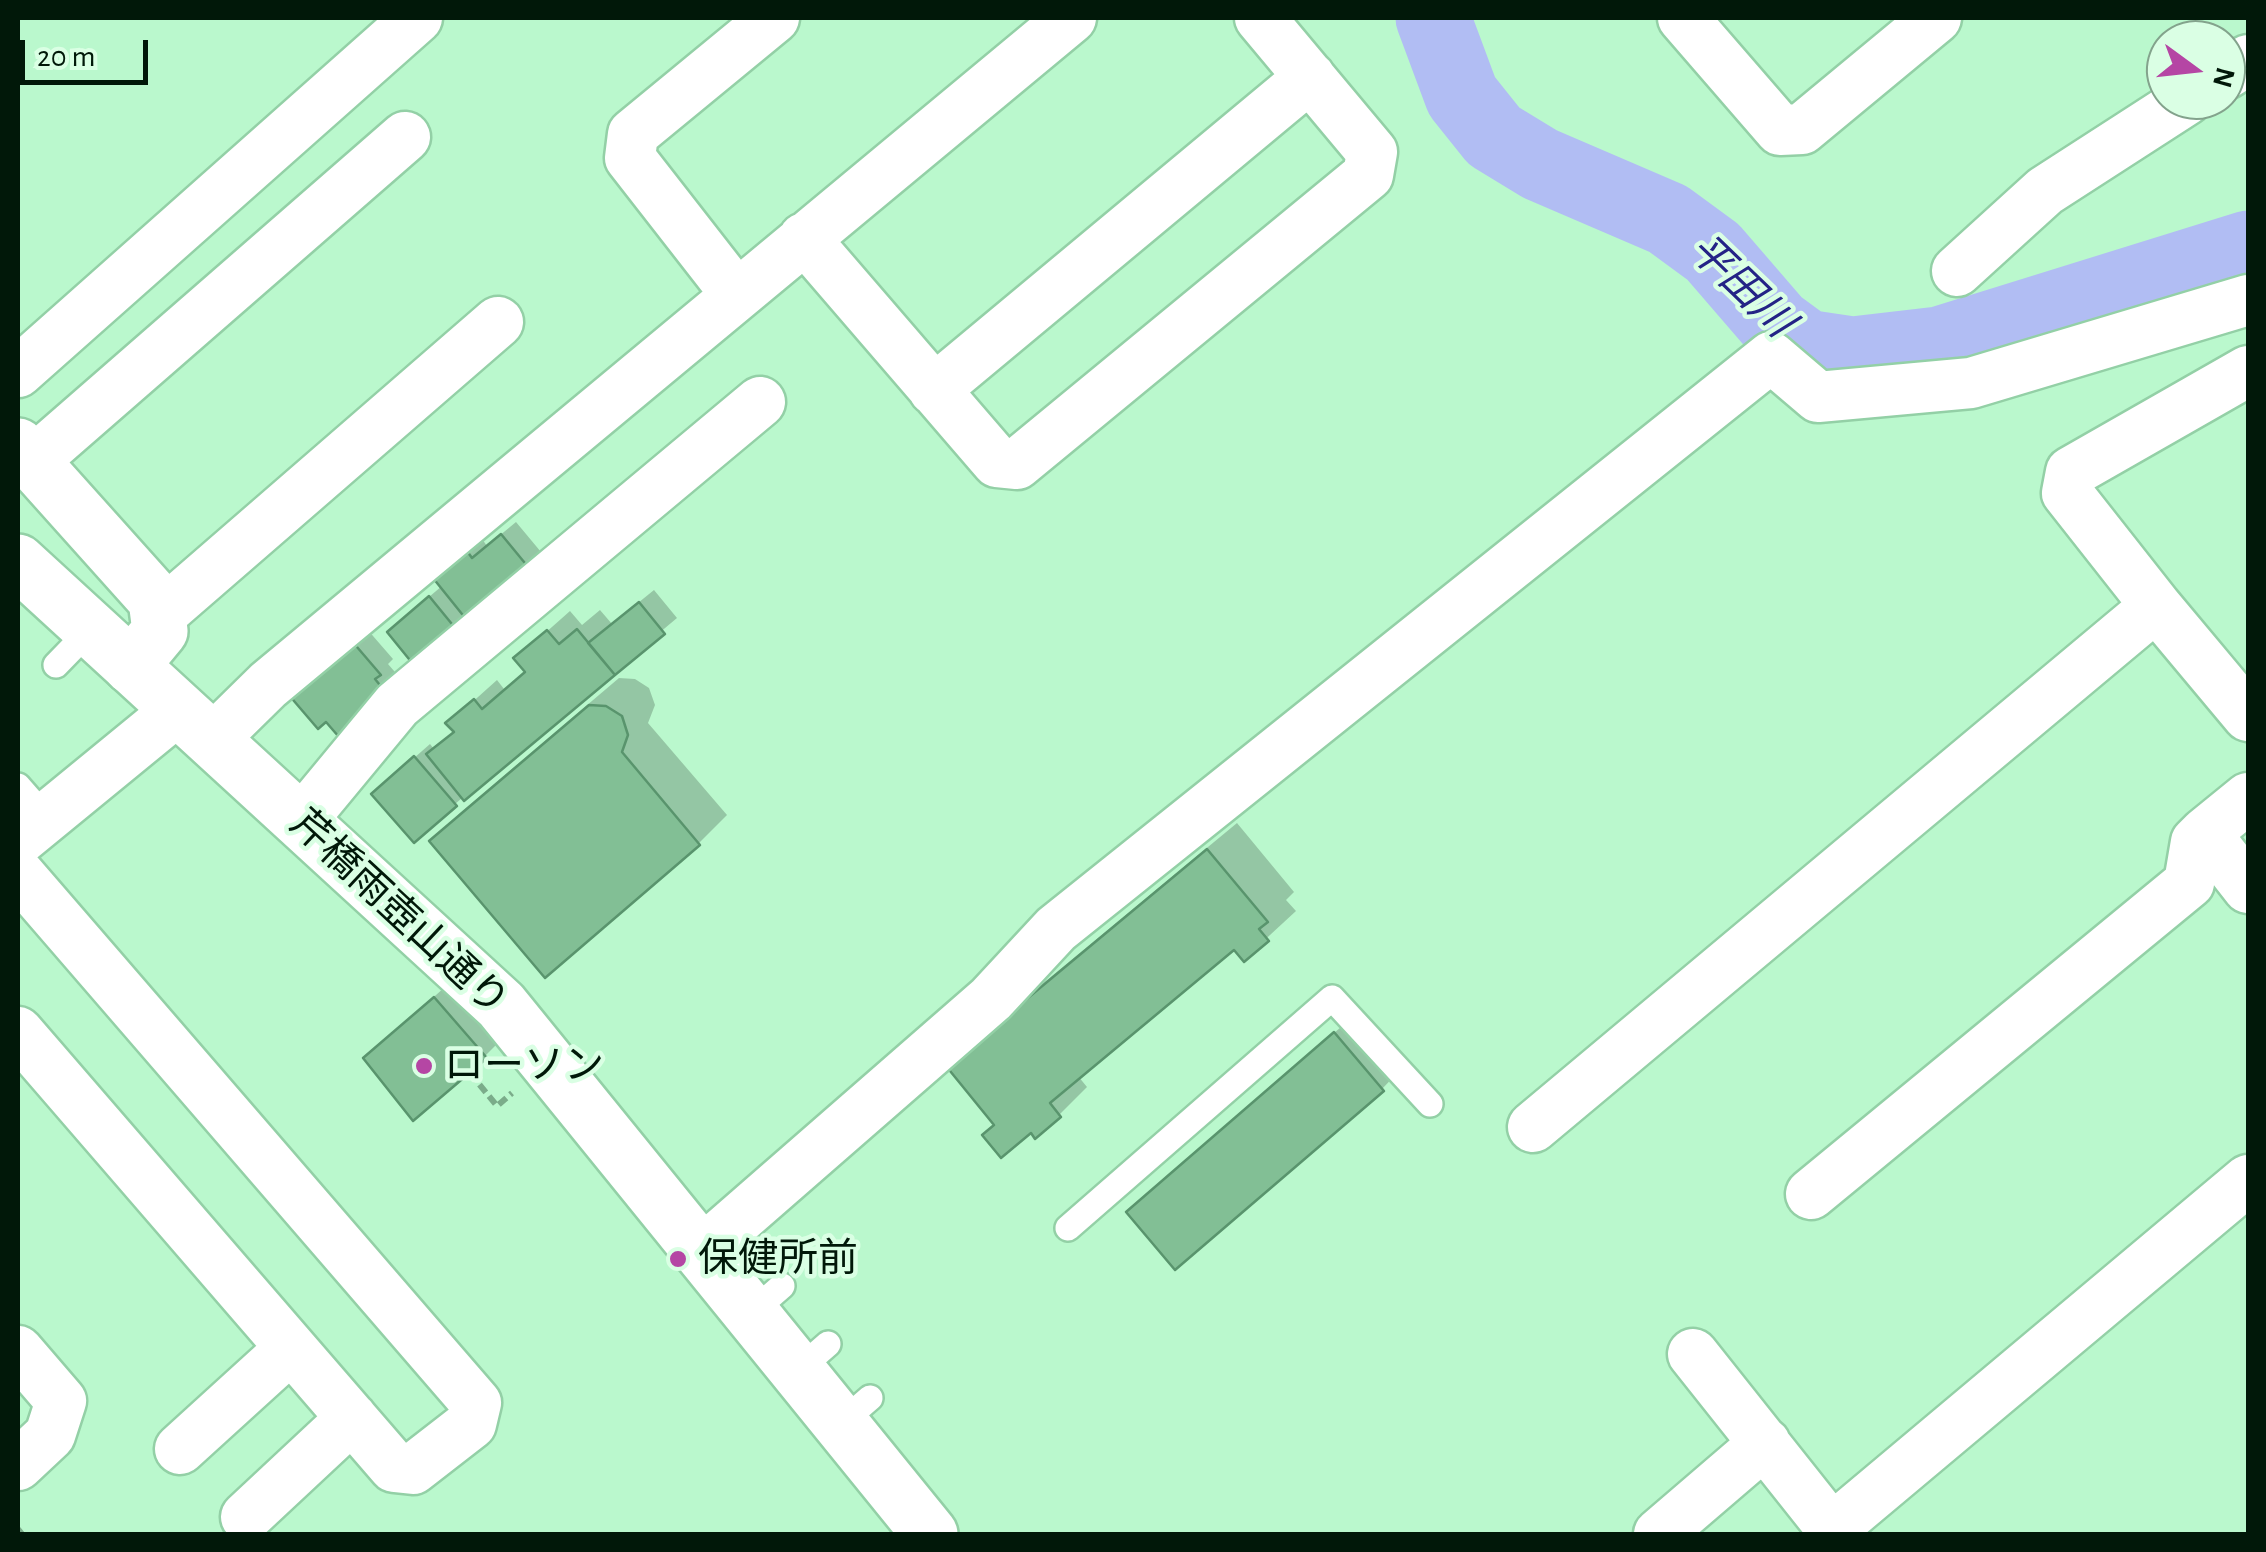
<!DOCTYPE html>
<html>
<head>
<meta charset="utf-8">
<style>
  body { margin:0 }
  #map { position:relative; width:2266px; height:1552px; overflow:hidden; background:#baf8cd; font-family:"Alegreya Sans",sans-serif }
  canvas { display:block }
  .frame { position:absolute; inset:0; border:20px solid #011809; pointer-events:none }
  .north { position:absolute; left:2146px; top:20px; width:100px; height:100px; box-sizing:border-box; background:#daffe4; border:2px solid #83a38c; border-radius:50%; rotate:105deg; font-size:28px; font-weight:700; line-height:40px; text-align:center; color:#011809 }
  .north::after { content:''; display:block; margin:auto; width:35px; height:45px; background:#b546a4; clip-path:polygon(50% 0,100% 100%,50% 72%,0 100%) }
  .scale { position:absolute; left:20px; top:40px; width:128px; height:45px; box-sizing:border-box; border:5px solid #011809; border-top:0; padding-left:12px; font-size:30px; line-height:35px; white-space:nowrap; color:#011809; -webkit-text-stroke:8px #daffe4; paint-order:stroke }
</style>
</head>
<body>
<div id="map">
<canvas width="2266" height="1552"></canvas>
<div class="frame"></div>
<div class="north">N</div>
<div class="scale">20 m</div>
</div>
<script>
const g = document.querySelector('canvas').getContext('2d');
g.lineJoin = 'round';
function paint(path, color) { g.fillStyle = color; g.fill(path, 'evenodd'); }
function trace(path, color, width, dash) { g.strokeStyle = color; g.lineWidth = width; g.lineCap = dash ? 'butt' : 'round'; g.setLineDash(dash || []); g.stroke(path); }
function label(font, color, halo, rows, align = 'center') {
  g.font = font + ' "Alegreya Sans","Noto Sans JP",sans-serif'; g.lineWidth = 9; g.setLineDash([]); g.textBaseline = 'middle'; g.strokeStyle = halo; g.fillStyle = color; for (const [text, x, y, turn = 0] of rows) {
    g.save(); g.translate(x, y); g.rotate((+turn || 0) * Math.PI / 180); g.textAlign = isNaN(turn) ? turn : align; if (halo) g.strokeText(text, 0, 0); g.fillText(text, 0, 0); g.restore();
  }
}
const shadow = new Path2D(`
  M 516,522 L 541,552 L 527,566 L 454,627 L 404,618 L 442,586 L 437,579 L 482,539 L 487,546 Z
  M 654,590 L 677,618 L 455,804 L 389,780 L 430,744 L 434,749 L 455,730 L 449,723 L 497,680 L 504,689 L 526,671 L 517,658 L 570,611 L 582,625 L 600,610 L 612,624 Z
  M 360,621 L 393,659 L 388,664 L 401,679 L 326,718 Z
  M 619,678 L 635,679 L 649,688 L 655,705 L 648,723 L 727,815 L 699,843 L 545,974 L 432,841 L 460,813 Z
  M 1237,823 L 1294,892 L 1286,900 L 1296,911 L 1244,959 L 1235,946 L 1078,1076 L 1087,1087 L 1059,1115 L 1031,1130 L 996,1124 L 977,1038 Z
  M 456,977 L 506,1035 L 485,1056 L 366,1058 Z
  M 1357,1013 L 1403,1067 L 1382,1089 L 1129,1212 Z`);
const river = new Path2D(`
  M 1433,18 L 1462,96 L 1494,136 L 1540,164 L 1668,219 L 1713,252 L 1776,325 L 1806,347 L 1853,354 L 1939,344 L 2248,248`);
const building = new Path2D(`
  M 501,534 L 529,568 L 466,619 L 433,578 L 467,551 L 472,558 Z
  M 429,596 L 456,629 L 413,664 L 387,632 Z
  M 639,602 L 665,634 L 615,675 L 588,643 Z
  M 577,629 L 615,675 L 464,801 L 426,754 L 454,732 L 445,723 L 474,699 L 482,709 L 525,672 L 513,658 L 547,630 L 559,644 Z
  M 345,633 L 381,675 L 375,679 L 388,695 L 339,737 L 326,722 L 318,729 L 282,687 Z
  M 589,705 L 606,706 L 622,716 L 628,735 L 622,752 L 700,845 L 545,978 L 429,841 Z
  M 414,756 L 457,806 L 414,843 L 371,794 Z
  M 1207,849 L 1268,922 L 1259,929 L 1269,941 L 1244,962 L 1234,950 L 1050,1103 L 1061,1117 L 1035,1139 L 1031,1133 L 1001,1158 L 982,1135 L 994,1125 L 946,1066 Z
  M 434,997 L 487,1058 L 413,1121 L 363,1058 Z
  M 1334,1032 L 1384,1091 L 1175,1270 L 1126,1212 Z`);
const path = new Path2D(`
  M 470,1073 L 497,1106 L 512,1093
  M 18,1529 L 22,1534`);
const service = new Path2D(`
  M 56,665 L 91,629
  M 18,786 L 46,818
  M 1068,1228 L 1332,998 L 1430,1104
  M 751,1313 L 782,1286
  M 797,1371 L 828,1344
  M 840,1424 L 870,1398`);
const minor = new Path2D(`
  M 1683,18 L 1780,130 L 1802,129 L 1936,18
  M 2226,74 L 2248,60
  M 804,238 L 997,462 L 1017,464 L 1368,175 L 1372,152 L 1260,18
  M 1957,271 L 2045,191 L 2186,100
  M 736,294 L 630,158 L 633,134 L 774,18
  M 18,372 L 417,18
  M 934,390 L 1310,77
  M 31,463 L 405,137
  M 2156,606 L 2248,716
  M 159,616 L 498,322
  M 212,740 L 268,685 L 1071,18
  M 301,821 L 397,705 L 760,402
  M 2205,833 L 2248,798
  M 18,841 L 179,709
  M 18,873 L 476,1403 L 471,1424 L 413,1469 L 394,1467 L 18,1032
  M 1533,1127 L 2156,606 L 2067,493 L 2071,472 L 2248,371
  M 1811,1194 L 2189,883 L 2196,842 L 2205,833 L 2248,888
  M 702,1251 L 991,999 L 1056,929 L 1771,357 L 1818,397 L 1971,383 L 2248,300
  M 18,1351 L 61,1401 L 50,1435 L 18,1465
  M 1693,1354 L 1836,1534
  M 180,1449 L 291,1348
  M 246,1517 L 352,1418
  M 1832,1529 L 2248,1180
  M 1659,1534 L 1765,1443`);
const tertiary = new Path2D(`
  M 18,446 L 156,600 L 160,631 L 131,666`);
const secondary = new Path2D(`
  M 18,562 L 501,1005 L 930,1534`);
const markers = [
  [424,1066,10,"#b546a4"],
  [678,1259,10,"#b546a4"]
];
const streetNames = [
  ["芹橋雨壺山通り",399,913,43]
];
const poiNames = [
  ["ローソン",444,1066],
  ["保健所前",698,1259]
];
const waterNames = [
  ["平田川",1741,286,44]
];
paint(shadow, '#0003');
trace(river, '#b1bdf3', 75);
paint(building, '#82bf95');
trace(building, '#59946d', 2.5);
trace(service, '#93d0a6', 30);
trace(minor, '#93d0a6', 55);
trace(tertiary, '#93d0a6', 60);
trace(secondary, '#93d0a6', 60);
trace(path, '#7bac8a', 6, [10, 5]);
trace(service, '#fff', 25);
trace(minor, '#fff', 50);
trace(tertiary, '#fff', 55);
trace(secondary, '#fff', 55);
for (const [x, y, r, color] of markers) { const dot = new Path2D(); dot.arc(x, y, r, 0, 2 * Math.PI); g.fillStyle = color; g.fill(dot); trace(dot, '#daffe4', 4); }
label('40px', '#011809', '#daffe4', streetNames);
label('40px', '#011809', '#daffe4', poiNames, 'left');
label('italic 42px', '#242386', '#daffe4', waterNames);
</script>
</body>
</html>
